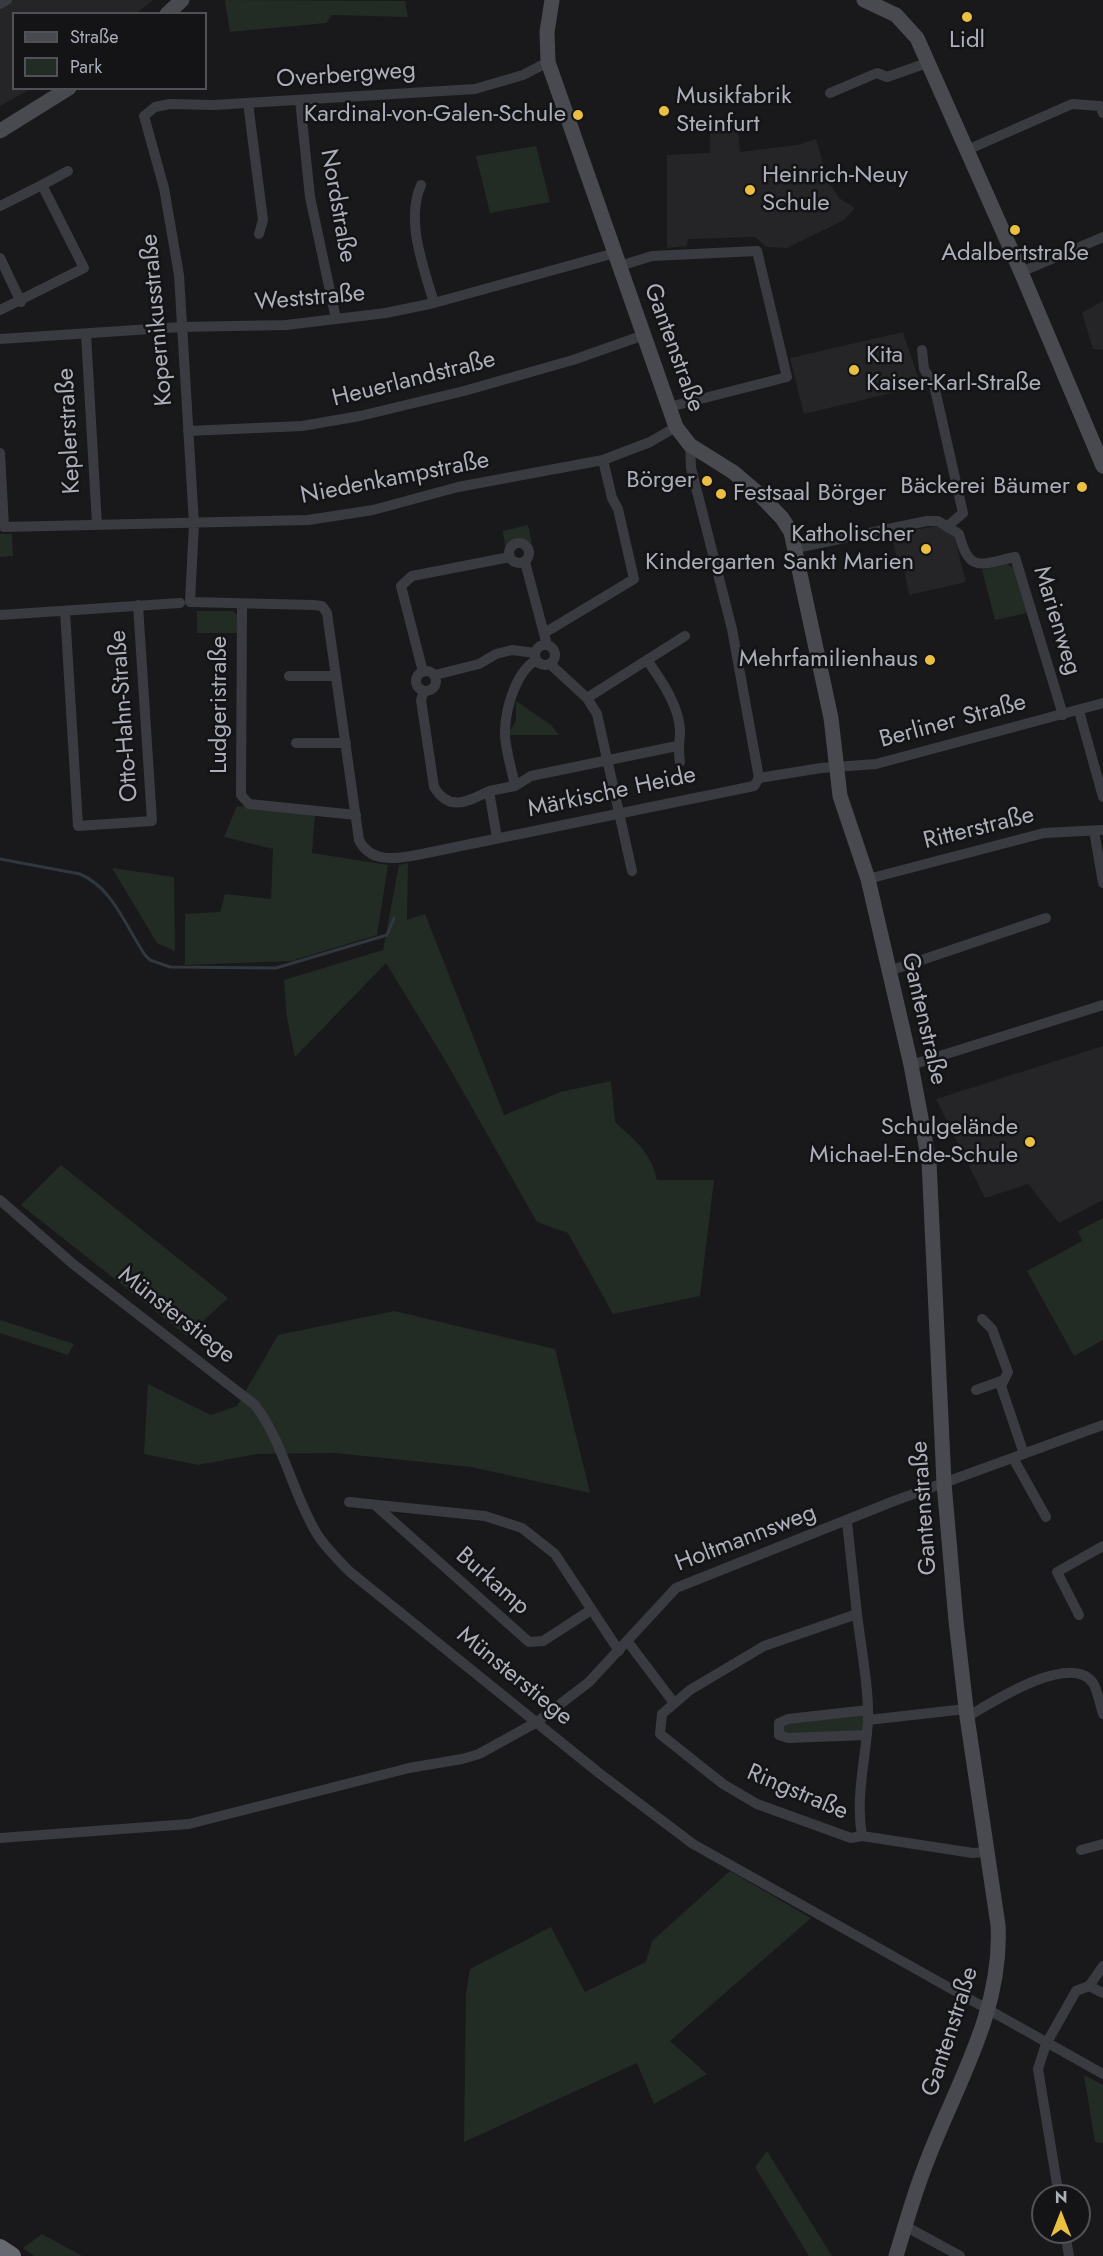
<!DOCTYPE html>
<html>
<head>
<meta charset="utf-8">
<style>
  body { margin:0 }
  #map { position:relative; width:1103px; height:2256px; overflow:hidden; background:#19191b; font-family:Jost,sans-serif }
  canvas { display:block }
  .legend { position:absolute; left:12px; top:12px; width:195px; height:78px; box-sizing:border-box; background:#141416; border:2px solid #515258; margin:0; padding:8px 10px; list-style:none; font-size:18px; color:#acafba }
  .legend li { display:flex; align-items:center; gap:12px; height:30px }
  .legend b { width:30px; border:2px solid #515258 }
  .north { position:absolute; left:1031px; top:2184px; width:60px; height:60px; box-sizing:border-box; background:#141416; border:2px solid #515258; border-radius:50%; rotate:0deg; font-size:16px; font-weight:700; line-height:24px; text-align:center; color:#acafba }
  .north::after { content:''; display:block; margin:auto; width:21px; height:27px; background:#eabf42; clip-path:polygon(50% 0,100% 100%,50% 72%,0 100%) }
</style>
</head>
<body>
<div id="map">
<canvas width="1103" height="2256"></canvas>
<ul class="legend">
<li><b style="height:8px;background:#484a50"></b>Straße</li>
<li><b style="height:16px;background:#232b25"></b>Park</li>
</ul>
<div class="north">N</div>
</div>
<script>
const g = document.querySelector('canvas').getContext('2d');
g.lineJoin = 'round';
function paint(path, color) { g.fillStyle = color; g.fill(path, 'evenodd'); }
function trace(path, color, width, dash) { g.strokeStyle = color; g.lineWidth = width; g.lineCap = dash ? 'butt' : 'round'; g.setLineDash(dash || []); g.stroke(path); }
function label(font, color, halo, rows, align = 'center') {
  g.font = font + ' Jost,sans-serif'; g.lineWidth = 5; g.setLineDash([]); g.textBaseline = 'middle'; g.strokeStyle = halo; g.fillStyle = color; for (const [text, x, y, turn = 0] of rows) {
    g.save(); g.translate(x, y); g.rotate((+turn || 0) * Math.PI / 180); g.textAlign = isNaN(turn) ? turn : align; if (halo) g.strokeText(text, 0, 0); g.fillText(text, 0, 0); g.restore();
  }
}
const built = new Path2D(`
  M 0,0 L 153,0 L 137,13 L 14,14 L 14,88 L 31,89 L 0,106 Z
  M 738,129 L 740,152 L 798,145 L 816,139 L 828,181 L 839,198 L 855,208 L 844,220 L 787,248 L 766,247 L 755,237 L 688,239 L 687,246 L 667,248 L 667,155 L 710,153 L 710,130 Z
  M 1103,301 L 1103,350 L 1093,349 L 1082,313 Z
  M 903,332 L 921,386 L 804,414 L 790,358 Z
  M 936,526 L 954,535 L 966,582 L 909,595 L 903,563 L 898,563 L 891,534 Z
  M 1103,1046 L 1103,1200 L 1059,1223 L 1028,1184 L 985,1198 L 936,1099 Z`);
const green = new Path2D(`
  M 227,0 L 405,1 L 408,17 L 332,15 L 326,23 L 230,32 L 225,1 Z
  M 536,146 L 550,202 L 490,213 L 476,156 Z
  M 528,525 L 532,543 L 517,539 L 505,546 L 503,531 Z
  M 0,534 L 12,534 L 13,556 L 0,557 Z
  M 1007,564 L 1014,568 L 1027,613 L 995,620 L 982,570 Z
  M 197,611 L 233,611 L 237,615 L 237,633 L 197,633 Z
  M 516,701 L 551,725 L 559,735 L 507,735 L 516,721 Z
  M 237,806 L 315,815 L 312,853 L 388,865 L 377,935 L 291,961 L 185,965 L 185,914 L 220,912 L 225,894 L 271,899 L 273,849 L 224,837 Z
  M 408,863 L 407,920 L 425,914 L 504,1115 L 561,1092 L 611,1081 L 615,1122 C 636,1142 650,1150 657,1180 L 714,1180 L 700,1296 L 613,1314 L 568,1233 L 537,1222 L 445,1060 L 386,963 L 295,1057 L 287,1018 L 284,980 L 383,950 L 399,865 Z
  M 112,868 L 174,877 L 175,951 L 157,943 Z
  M 61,1165 L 228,1298 L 187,1336 L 21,1205 Z
  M 1103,1218 L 1103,1340 L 1074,1356 L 1027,1271 L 1082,1241 L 1078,1231 Z
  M 394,1311 L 555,1349 L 590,1493 L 471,1467 L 335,1453 L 256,1454 L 198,1465 L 144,1454 L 148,1384 L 211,1415 L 237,1406 L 278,1335 Z
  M 0,1320 L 74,1344 L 68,1355 L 0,1333 Z
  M 865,1712 L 865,1733 L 781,1733 L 781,1724 Z
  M 730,1871 L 811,1918 L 670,2041 L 707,2074 L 654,2104 L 637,2063 L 464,2142 L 466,1994 L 470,1969 L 551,1927 L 585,1992 L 646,1962 L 652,1941 Z
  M 1084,2075 L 1103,2085 L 1103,2143 L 1095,2142 Z
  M 767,2151 L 832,2256 L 809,2256 L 755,2167 Z
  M 42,2234 L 82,2256 L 34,2256 L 23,2248 Z`);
const stream = new Path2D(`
  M 0,859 L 80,874 C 113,888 126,927 145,955 L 150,960 L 170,967 L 276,968 L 387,935 L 394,918`);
const street = new Path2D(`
  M 0,4 L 7,0
  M 548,62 L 523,75 L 475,89 L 214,105 L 170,104 L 155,107 L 144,116 L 164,188 L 179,275 L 194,524 L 190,602 L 313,605 L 322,606 L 327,613 L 359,840 C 370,863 396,859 417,855 L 754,786 L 759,778 L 821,768 L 876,764 L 1103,703
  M 830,93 L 877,73 L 887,77 L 927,63
  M 300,100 L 310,197 L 336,319
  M 248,103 L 263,220 L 259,234
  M 967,150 L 1072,104 L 1100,106 L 1103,113
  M 42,185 L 68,171
  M 421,185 C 405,221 424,268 434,303
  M 0,206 L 42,185 L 84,268 L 0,310
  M 0,258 L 21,302
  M 620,266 L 652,256 L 757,251 L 787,377 L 669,407
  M 1021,272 L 1103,237
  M 86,334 L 97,525
  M 0,339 L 181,327 L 286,325 L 386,313 L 434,303 L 615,253
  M 922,350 L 924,369 L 934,385 L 963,513 L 948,526
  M 188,431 L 302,426 L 360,416 L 464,391 L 573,360 L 644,335
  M 690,445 L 691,468 L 732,629 L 759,778
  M 0,453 L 4,527 L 308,520 L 373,510 L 458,487 L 603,460 L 650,442 L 676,427
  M509 553a10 10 0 1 1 20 0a10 10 0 1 1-20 0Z
  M 796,548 L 927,521 L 938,521 L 959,534 C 969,574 981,564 1015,557 L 1063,715
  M 525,562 L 547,645
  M 242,604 L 241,795 L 249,804 L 356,815
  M 65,611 L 78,826 L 152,821 L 138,605
  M 0,615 L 180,603
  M 546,632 L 634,579 L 618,509 L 612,498 L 603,460
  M535 655a10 10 0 1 1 20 0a10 10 0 1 1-20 0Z
  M 647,660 C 661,680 681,708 680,734 C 679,745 678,751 680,762
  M 550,664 L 587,698 L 597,714 L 632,871
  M416 681a10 10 0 1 1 20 0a10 10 0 1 1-20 0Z
  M 423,672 L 401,586 L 412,576 L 510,557
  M 435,675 L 479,664 L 496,654 L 512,650 L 535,653
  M 289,676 L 336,676
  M 424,691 L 421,700 L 434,787 C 449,812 467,802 489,791 L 497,838
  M 587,698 L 685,636
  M 1079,711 L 1103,797
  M 296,743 L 346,743
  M 515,786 C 512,769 504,747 505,730 C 506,707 516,672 536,660
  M 489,791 L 515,786 L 531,776 L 677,746
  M 1094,831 L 1103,883
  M 868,879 L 1044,833 L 1103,830
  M 889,971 L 1046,918
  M 911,1065 L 1103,1005
  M 0,1200 L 73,1264 L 255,1405 C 284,1443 292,1493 317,1534 C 326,1548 338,1560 350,1572 L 599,1773 L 693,1844 L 1103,2074
  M 982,1319 L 992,1329 L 1008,1372 L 1001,1386 L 1024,1454
  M 976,1390 L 1004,1380
  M 1013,1458 L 1046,1517
  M 349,1502 L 485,1516 L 522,1528 L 555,1554 L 619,1651
  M 375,1505 L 529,1642 L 543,1641 L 591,1610
  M 847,1522 L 857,1614
  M 1079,1615 L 1057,1572 L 1103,1546
  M 628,1642 L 674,1703
  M 967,1717 C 991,1703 1070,1651 1093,1683 C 1098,1691 1100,1705 1103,1714
  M 868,1720 L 966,1709
  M 867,1735 L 788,1738 L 779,1735 L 779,1723 L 788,1719 L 868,1710
  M 862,1836 C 855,1797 866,1759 868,1720 C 869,1686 861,1649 857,1614 L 764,1646 L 690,1690 L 662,1714 L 660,1734 L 723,1784 L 757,1804 L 851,1838 L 862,1836 L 973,1853 L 986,1852
  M 0,1838 L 189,1824 L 409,1768 L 462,1759 L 479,1754 L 537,1722 L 589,1682 L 676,1588 L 894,1501 L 1103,1425
  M 1081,1850 L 1103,1844
  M 1089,1986 L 1103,1966
  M 1089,1986 L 1103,1993
  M 1059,2196 L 1038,2069 L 1046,2044 L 1076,1991 L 1089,1986
  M 905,2226 L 960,2256
  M 1065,2232 L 1069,2256`);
const secondary = new Path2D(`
  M 552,0 L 547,32 L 548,62 L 676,427 L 690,445 L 733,472 L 759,494 L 782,518 L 791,532 L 831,718 L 840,796 L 868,879 L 911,1065 L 929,1161 L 944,1483 L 956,1621 L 967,1717 L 998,1925 C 1003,2014 953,2089 924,2169 C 913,2197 905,2227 896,2256
  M 864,0 L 896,15 L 917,38 L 1021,272 L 1103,466
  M 167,14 L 182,0
  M 0,131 L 69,88`);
const highway = new Path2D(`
  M 0,2248 L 12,2256`);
const markers = [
  [967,17,6,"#eabf42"],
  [664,111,6,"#eabf42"],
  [578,115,6,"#eabf42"],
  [750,190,6,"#eabf42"],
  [1015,230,6,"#eabf42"],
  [854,370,6,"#eabf42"],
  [707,481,6,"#eabf42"],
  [1082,487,6,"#eabf42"],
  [721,494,6,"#eabf42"],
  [926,549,6,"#eabf42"],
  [930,660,6,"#eabf42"],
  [1030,1142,6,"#eabf42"]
];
const poiNames = [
  ["Lidl",967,41,"center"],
  ["Musikfabrik",676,97,"left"],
  ["Steinfurt",676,125,"left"],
  ["Kardinal-von-Galen-Schule",566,115],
  ["Heinrich-Neuy",762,176,"left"],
  ["Schule",762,204,"left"],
  ["Adalbertstraße",1015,254,"center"],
  ["Kita",866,356,"left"],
  ["Kaiser-Karl-Straße",866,384,"left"],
  ["Börger",695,481],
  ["Bäckerei Bäumer",1070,487],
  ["Festsaal Börger",733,494,"left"],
  ["Katholischer",914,535],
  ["Kindergarten Sankt Marien",914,563],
  ["Mehrfamilienhaus",918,660],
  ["Schulgelände",1018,1128],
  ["Michael-Ende-Schule",1018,1156]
];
const streetNames = [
  ["Overbergweg",346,76,-4],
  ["Nordstraße",337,206,80],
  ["Weststraße",310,299,-5],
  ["Kopernikusstraße",158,320,-95],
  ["Gantenstraße",673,348,70],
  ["Heuerlandstraße",414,380,-14],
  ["Keplerstraße",70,431,-93],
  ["Niedenkampstraße",395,479,-11],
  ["Marienweg",1056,621,73],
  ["Ludgeristraße",220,705,-90],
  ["Otto-Hahn-Straße",125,716,-94],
  ["Berliner Straße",953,722,-15],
  ["Märkische Heide",612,793,-12],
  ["Ritterstraße",979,829,-14],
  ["Gantenstraße",923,1019,77],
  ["Münsterstiege",176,1316,38],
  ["Gantenstraße",925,1508,-94],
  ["Holtmannsweg",746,1539,-21],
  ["Burkamp",492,1582,41],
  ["Münsterstiege",514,1677,39],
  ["Ringstraße",797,1793,23],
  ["Gantenstraße",951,2032,-72]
];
paint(built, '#252528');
paint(green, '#232b25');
trace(stream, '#30373f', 3);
trace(street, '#3a3b40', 10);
trace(secondary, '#484a50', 15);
trace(highway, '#676971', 18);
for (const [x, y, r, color] of markers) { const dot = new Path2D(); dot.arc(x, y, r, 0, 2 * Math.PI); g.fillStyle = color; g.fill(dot); trace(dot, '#141416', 2); }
label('24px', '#acafba', '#141416', poiNames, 'right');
label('24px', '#acafba', '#141416', streetNames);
</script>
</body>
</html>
